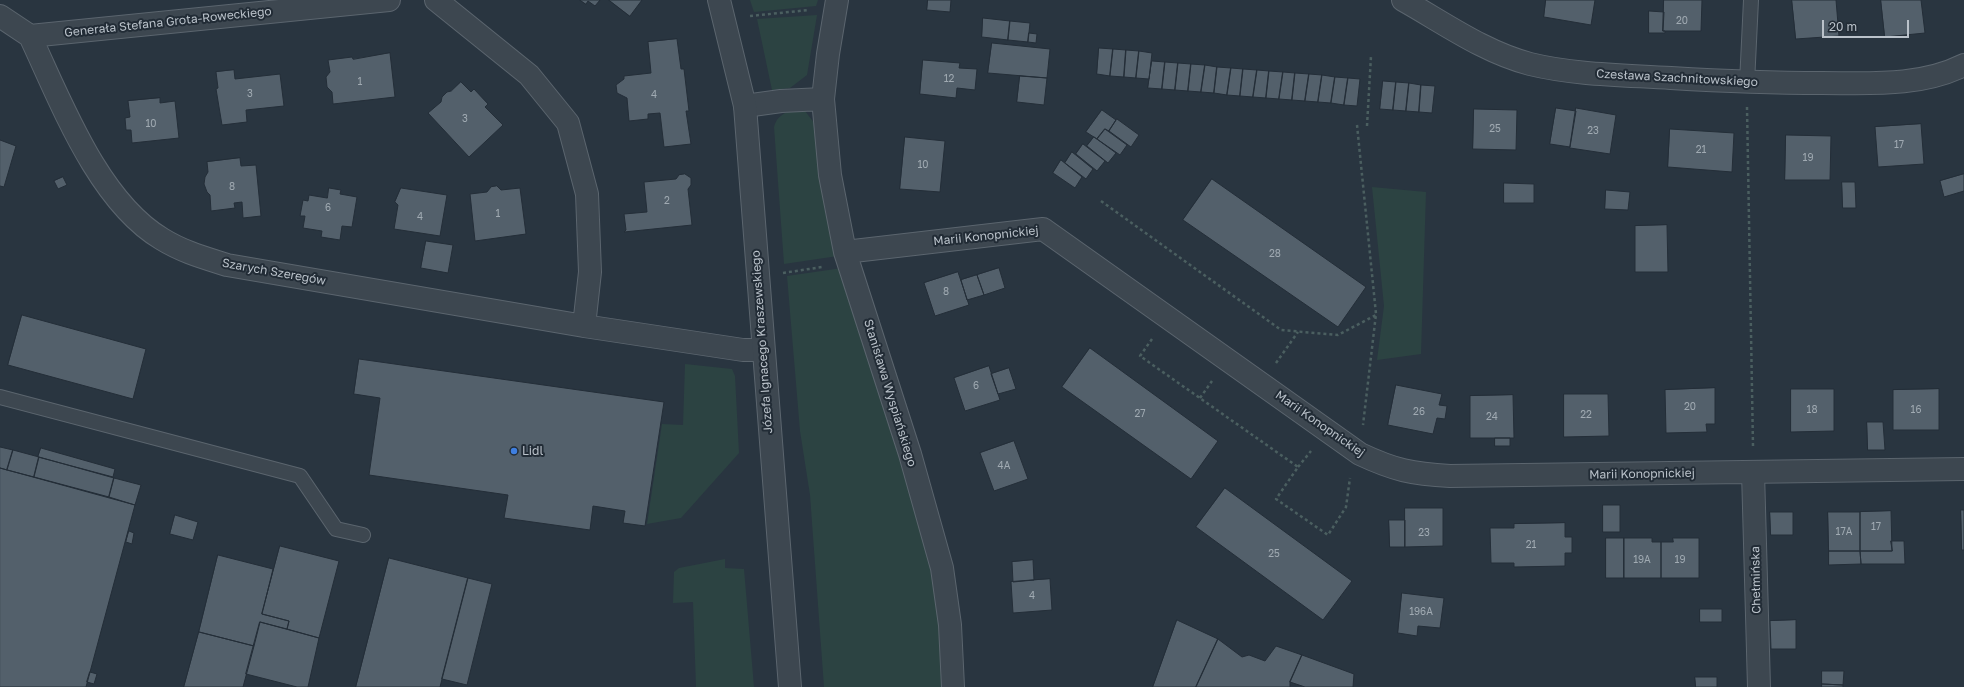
<!DOCTYPE html>
<html>
<head>
<meta charset="utf-8">
<style>
  body { margin:0 }
  #map { position:relative; width:1964px; height:687px; overflow:hidden; background:#293540; font-family:"Golos Text",sans-serif }
  canvas { display:block }
  .scale { position:absolute; left:1822px; top:20px; width:87px; height:18px; box-sizing:border-box; border:2px solid #bac2ca; border-top:0; padding-left:5px; font-size:12px; line-height:14px; white-space:nowrap; color:#bac2ca; -webkit-text-stroke:3px #222c36; paint-order:stroke }
</style>
</head>
<body>
<div id="map">
<canvas width="1964" height="687"></canvas>
<div class="scale">20 m</div>
</div>
<script>
const g = document.querySelector('canvas').getContext('2d');
g.lineJoin = 'round';
function paint(path, color) { g.fillStyle = color; g.fill(path, 'evenodd'); }
function trace(path, color, width, dash) { g.strokeStyle = color; g.lineWidth = width; g.lineCap = dash ? 'butt' : 'round'; g.setLineDash(dash || []); g.stroke(path); }
function label(font, color, halo, rows, align = 'center') {
  g.font = font + ' "Golos Text",sans-serif'; g.lineWidth = 4; g.setLineDash([]); g.textBaseline = 'middle'; g.strokeStyle = halo; g.fillStyle = color; for (const [text, x, y, turn = 0] of rows) {
    g.save(); g.translate(x, y); g.rotate((+turn || 0) * Math.PI / 180); g.textAlign = isNaN(turn) ? turn : align; if (halo) g.strokeText(text, 0, 0); g.fillText(text, 0, 0); g.restore();
  }
}
const green = new Path2D(`
  M 750,0 L 818,0 L 816,6 L 754,12 Z
  M 817,15 L 807,75 L 790,88 L 772,90 L 757,19 Z
  M 794,109 L 805,111 L 815,124 L 825,211 L 838,256 L 784,264 L 774,127 C 777,116 784,113 794,109 Z
  M 1372,187 L 1426,192 L 1421,354 L 1377,360 L 1384,306 Z
  M 842,268 L 919,514 L 933,568 L 940,613 L 944,687 L 824,687 L 810,495 L 800,431 L 787,276 Z
  M 685,364 L 732,369 L 735,376 L 739,453 L 681,518 L 647,524 L 662,424 L 683,425 Z
  M 725,559 L 725,568 L 744,569 L 754,687 L 696,687 L 693,602 L 673,603 L 674,572 L 679,568 Z`);
const building = new Path2D(`
  M 580,0 L 600,0 L 595,6 L 588,1 L 586,4 Z
  M 609,0 L 642,0 L 630,16 Z
  M 928,0 L 951,0 L 950,12 L 927,10 Z
  M 1546,0 L 1595,0 L 1591,25 L 1544,17 Z
  M 1664,0 L 1702,0 L 1701,31 L 1663,31 Z
  M 1792,0 L 1836,0 L 1839,36 L 1796,39 Z
  M 1881,0 L 1921,0 L 1925,33 L 1885,37 Z
  M 1649,11 L 1664,12 L 1663,31 L 1665,31 L 1665,33 L 1649,33 Z
  M 983,18 L 1010,21 L 1008,40 L 982,37 Z
  M 1010,21 L 1030,23 L 1028,42 L 1008,40 Z
  M 1029,33 L 1037,34 L 1036,43 L 1028,42 Z
  M 677,39 L 681,69 L 684,69 L 689,111 L 686,111 L 691,144 L 664,147 L 660,113 L 648,114 L 648,119 L 629,121 L 627,98 L 617,93 L 616,85 L 624,79 L 624,76 L 651,73 L 648,42 Z
  M 992,43 L 1050,49 L 1047,78 L 988,73 Z
  M 1099,48 L 1113,49 L 1110,76 L 1097,74 Z
  M 1113,49 L 1126,50 L 1124,77 L 1110,76 Z
  M 1126,50 L 1139,51 L 1136,78 L 1124,77 Z
  M 1139,51 L 1152,53 L 1149,79 L 1136,78 Z
  M 390,53 L 395,97 L 333,104 L 332,92 L 327,87 L 326,77 L 330,72 L 328,60 L 352,57 L 353,59 Z
  M 923,60 L 960,63 L 959,68 L 977,69 L 975,90 L 957,88 L 956,98 L 920,94 Z
  M 1152,61 L 1165,62 L 1162,89 L 1148,88 Z
  M 1165,62 L 1178,63 L 1175,90 L 1162,89 Z
  M 1178,63 L 1191,64 L 1188,91 L 1175,90 Z
  M 1191,64 L 1205,65 L 1201,92 L 1188,91 Z
  M 1205,65 L 1217,67 L 1214,93 L 1201,92 Z
  M 1217,67 L 1231,68 L 1227,95 L 1214,93 Z
  M 1231,68 L 1243,69 L 1240,96 L 1227,95 Z
  M 1243,69 L 1257,70 L 1253,97 L 1240,96 Z
  M 234,70 L 235,79 L 280,74 L 284,106 L 246,110 L 247,122 L 222,125 L 216,89 L 218,88 L 216,72 Z
  M 1257,70 L 1269,71 L 1266,98 L 1253,97 Z
  M 1269,71 L 1283,72 L 1279,99 L 1266,98 Z
  M 1283,72 L 1295,73 L 1292,100 L 1279,99 Z
  M 1295,73 L 1309,74 L 1305,101 L 1292,100 Z
  M 1309,74 L 1322,75 L 1318,102 L 1305,101 Z
  M 1322,75 L 1335,77 L 1331,103 L 1318,102 Z
  M 1020,76 L 1047,78 L 1044,105 L 1017,102 Z
  M 1335,77 L 1348,78 L 1344,105 L 1331,103 Z
  M 1348,78 L 1360,79 L 1357,106 L 1344,105 Z
  M 1383,81 L 1396,82 L 1393,110 L 1380,109 Z
  M 461,82 L 471,92 L 474,89 L 488,104 L 485,107 L 503,125 L 469,157 L 428,113 L 441,102 L 442,97 L 447,92 L 451,91 Z
  M 1396,82 L 1409,83 L 1406,111 L 1393,110 Z
  M 1409,83 L 1421,85 L 1419,112 L 1406,111 Z
  M 1421,85 L 1435,86 L 1432,113 L 1419,112 Z
  M 160,98 L 160,103 L 175,101 L 179,138 L 132,143 L 131,130 L 126,130 L 125,118 L 130,117 L 128,101 Z
  M 1556,108 L 1576,111 L 1570,147 L 1550,144 Z
  M 1576,108 L 1616,115 L 1610,154 L 1570,148 Z
  M 1474,109 L 1517,110 L 1516,150 L 1473,149 Z
  M 1102,110 L 1116,120 L 1109,131 L 1105,129 L 1097,139 L 1086,132 Z
  M 1117,119 L 1139,135 L 1131,147 L 1109,131 Z
  M 1921,124 L 1924,164 L 1878,167 L 1875,127 Z
  M 1105,129 L 1127,145 L 1120,155 L 1097,139 Z
  M 1670,129 L 1734,133 L 1732,172 L 1668,167 Z
  M 1786,135 L 1831,136 L 1830,180 L 1785,180 Z
  M 905,137 L 945,141 L 940,192 L 900,189 Z
  M 1094,137 L 1116,153 L 1108,163 L 1087,146 Z
  M 0,140 L 16,146 L 4,187 L 0,186 Z
  M 1083,144 L 1105,161 L 1097,171 L 1076,154 Z
  M 1072,152 L 1093,169 L 1086,179 L 1065,163 Z
  M 240,158 L 241,166 L 256,165 L 261,216 L 243,218 L 242,202 L 234,203 L 235,208 L 211,211 L 210,195 L 207,192 L 204,184 L 205,177 L 208,172 L 207,162 Z
  M 1061,160 L 1082,177 L 1075,188 L 1053,173 Z
  M 685,174 L 691,178 L 691,185 L 688,189 L 692,225 L 624,232 L 626,230 L 624,214 L 647,212 L 644,182 L 676,179 L 679,175 Z
  M 1964,174 L 1964,191 L 1944,197 L 1940,181 Z
  M 63,177 L 67,185 L 58,189 L 54,181 Z
  M 1212,179 L 1366,287 L 1338,327 L 1183,220 Z
  M 1842,182 L 1855,182 L 1856,208 L 1843,208 Z
  M 1504,183 L 1534,184 L 1534,203 L 1504,203 Z
  M 497,186 L 501,190 L 520,188 L 526,234 L 475,241 L 470,194 L 487,192 L 491,187 Z
  M 329,188 L 341,190 L 340,194 L 357,197 L 352,227 L 342,226 L 340,240 L 321,237 L 322,231 L 303,228 L 305,216 L 300,216 L 303,200 L 308,201 L 309,195 L 327,198 Z
  M 401,188 L 447,195 L 440,236 L 394,229 L 398,205 L 395,202 Z
  M 1606,190 L 1630,192 L 1628,210 L 1605,209 Z
  M 1667,225 L 1668,272 L 1635,272 L 1635,226 Z
  M 426,241 L 453,245 L 448,273 L 421,268 Z
  M 999,268 L 1005,288 L 984,295 L 977,275 Z
  M 958,272 L 969,305 L 935,316 L 924,283 Z
  M 977,275 L 984,295 L 967,300 L 961,280 Z
  M 22,315 L 146,349 L 133,399 L 8,365 Z
  M 1090,348 L 1218,441 L 1191,479 L 1062,387 Z
  M 359,359 L 664,402 L 645,526 L 623,523 L 625,511 L 593,506 L 590,530 L 504,518 L 508,495 L 369,475 L 380,398 L 354,394 Z
  M 989,366 L 1000,400 L 965,411 L 954,378 Z
  M 1009,368 L 1016,389 L 998,394 L 991,374 Z
  M 1396,385 L 1442,394 L 1439,405 L 1447,406 L 1445,419 L 1437,418 L 1433,434 L 1388,425 Z
  M 1715,388 L 1715,424 L 1706,424 L 1707,432 L 1666,433 L 1665,390 Z
  M 1791,389 L 1834,389 L 1834,431 L 1791,432 Z
  M 1939,389 L 1939,430 L 1893,430 L 1893,390 Z
  M 1564,394 L 1608,394 L 1609,436 L 1564,437 Z
  M 1513,395 L 1514,438 L 1470,438 L 1470,396 Z
  M 1867,422 L 1883,422 L 1885,450 L 1868,450 Z
  M 1495,438 L 1510,438 L 1510,446 L 1495,446 Z
  M 1014,441 L 1028,479 L 994,491 L 980,453 Z
  M 0,447 L 13,450 L 7,470 L 0,468 Z
  M 41,448 L 115,469 L 113,477 L 38,457 Z
  M 13,450 L 39,457 L 34,477 L 7,470 Z
  M 39,457 L 114,478 L 109,497 L 34,477 Z
  M 0,468 L 135,505 L 86,687 L 0,687 Z
  M 114,478 L 141,485 L 135,505 L 109,497 Z
  M 1225,488 L 1352,581 L 1323,620 L 1196,527 Z
  M 1603,505 L 1620,505 L 1620,532 L 1603,532 Z
  M 1405,508 L 1443,508 L 1443,546 L 1405,547 Z
  M 1961,510 L 1964,510 L 1964,550 L 1962,550 Z
  M 1891,511 L 1892,551 L 1860,551 L 1860,512 Z
  M 1770,512 L 1793,512 L 1793,535 L 1771,535 Z
  M 1828,512 L 1860,512 L 1860,551 L 1829,551 Z
  M 175,515 L 198,522 L 193,540 L 170,534 Z
  M 1389,520 L 1405,520 L 1405,547 L 1390,547 Z
  M 1565,523 L 1565,537 L 1572,537 L 1572,553 L 1565,553 L 1565,566 L 1514,567 L 1514,563 L 1491,563 L 1490,528 L 1514,528 L 1514,524 Z
  M 129,531 L 134,533 L 132,544 L 126,542 Z
  M 1606,538 L 1624,538 L 1624,578 L 1606,578 Z
  M 1624,538 L 1652,538 L 1652,542 L 1661,542 L 1661,578 L 1624,578 Z
  M 1673,538 L 1699,538 L 1699,578 L 1661,578 L 1661,542 L 1673,542 Z
  M 1891,541 L 1904,541 L 1905,564 L 1861,564 L 1860,551 L 1892,551 Z
  M 280,546 L 339,561 L 319,638 L 287,629 L 289,621 L 262,614 Z
  M 1829,551 L 1860,551 L 1861,564 L 1829,565 Z
  M 218,555 L 273,569 L 262,614 L 289,621 L 287,629 L 260,622 L 254,646 L 199,632 Z
  M 389,558 L 468,578 L 440,687 L 356,687 Z
  M 1033,560 L 1034,580 L 1013,582 L 1012,562 Z
  M 468,578 L 492,584 L 467,685 L 442,679 Z
  M 1050,579 L 1052,610 L 1013,613 L 1011,582 Z
  M 1402,593 L 1444,598 L 1440,628 L 1418,626 L 1417,636 L 1398,633 Z
  M 1700,609 L 1722,609 L 1722,622 L 1700,622 Z
  M 1177,620 L 1218,639 L 1196,687 L 1153,687 Z
  M 1796,620 L 1796,649 L 1771,649 L 1770,621 Z
  M 260,622 L 319,638 L 308,687 L 297,687 L 246,674 Z
  M 199,632 L 254,646 L 243,687 L 184,687 Z
  M 1218,639 L 1242,657 L 1249,655 L 1265,661 L 1276,646 L 1302,655 L 1290,682 L 1290,687 L 1196,687 Z
  M 1302,655 L 1354,674 L 1353,687 L 1305,687 L 1290,682 Z
  M 1822,671 L 1844,671 L 1843,685 L 1822,684 Z
  M 90,672 L 97,674 L 94,684 L 87,682 Z
  M 1695,677 L 1717,677 L 1717,687 L 1696,687 Z
  M 1822,684 L 1843,685 L 1843,687 L 1822,687 Z`);
const path = new Path2D(`
  M 750,16 L 809,10
  M 1747,107 L 1753,446
  M 1357,125 L 1376,314 L 1363,425
  M 1367,126 L 1371,56
  M 1101,201 L 1281,330 L 1338,335 L 1376,315
  M 783,273 L 822,267
  M 1152,339 L 1140,356 L 1298,467 L 1276,499 L 1328,535 L 1346,507 L 1350,478
  M 1276,363 L 1298,332
  M 1200,398 L 1212,381
  M 1298,467 L 1311,451`);
const service = new Path2D(`
  M 1747,83 L 1751,0
  M 0,397 L 300,476 L 336,529 L 363,535`);
const minor = new Path2D(`
  M 436,0 L 529,75 L 568,123 L 587,194 L 590,272 L 584,326 L 743,350 L 762,350
  M 837,0 L 828,54 L 823,99 L 830,175 L 845,252 L 910,454 L 942,568 L 950,625 L 953,687
  M 1403,0 C 1444,23 1484,52 1530,64 C 1575,75 1623,75 1671,78 C 1721,81 1771,83 1822,83 C 1869,83 1920,87 1964,65
  M 0,16 L 30,36 L 389,0
  M 30,36 C 61,102 98,201 162,239 C 183,252 205,258 227,265 L 584,326
  M 745,106 L 781,101 L 823,99
  M 845,252 L 1043,229 L 1360,454 C 1394,470 1412,474 1450,476 L 1964,469
  M 1753,472 L 1759,687`);
const tertiary = new Path2D(`
  M 719,0 L 745,106 L 790,687`);
const markers = [
  [514,451,4,"#3f7fe0"]
];
const numberNames = [
  ["20",1682,21],
  ["12",949,79],
  ["1",360,82],
  ["3",250,94],
  ["4",654,95],
  ["3",465,119],
  ["10",151,124],
  ["25",1495,129],
  ["23",1593,131],
  ["17",1899,145],
  ["21",1701,150],
  ["19",1808,158],
  ["10",923,165],
  ["8",232,187],
  ["2",667,201],
  ["6",328,208],
  ["1",498,214],
  ["4",420,217],
  ["28",1275,254],
  ["8",946,292],
  ["6",976,386],
  ["20",1690,407],
  ["18",1812,410],
  ["16",1916,410],
  ["26",1419,412],
  ["27",1140,414],
  ["22",1586,415],
  ["24",1492,417],
  ["4A",1004,466],
  ["17",1876,527],
  ["17A",1844,532],
  ["23",1424,533],
  ["21",1531,545],
  ["25",1274,554],
  ["19A",1642,560],
  ["19",1680,560],
  ["4",1032,596],
  ["196A",1421,612]
];
const streetNames = [
  ["Generała Stefana Grota-Roweckiego",168,22,-6],
  ["Czesława Szachnitowskiego",1677,78,3],
  ["Marii Konopnickiej",986,236,-6],
  ["Szarych Szeregów",274,272,10],
  ["Józefa Ignacego Kraszewskiego",762,342,-94],
  ["Stanisława Wyspiańskiego",890,393,73],
  ["Marii Konopnickiej",1320,424,35],
  ["Marii Konopnickiej",1642,474,-1],
  ["Chełmińska",1756,580,-91]
];
const poiNames = [
  ["Lidl",522,451]
];
paint(green, '#2c4342');
paint(building, '#53606b');
trace(building, '#242e38', 1);
trace(service, '#5b656e', 16);
trace(minor, '#5b656e', 24);
trace(tertiary, '#5b656e', 24);
trace(path, '#4b5f60', 2.5, [3, 3]);
trace(service, '#3d4750', 14);
trace(minor, '#3d4750', 22);
trace(tertiary, '#3d4750', 22);
for (const [x, y, r, color] of markers) { const dot = new Path2D(); dot.arc(x, y, r, 0, 2 * Math.PI); g.fillStyle = color; g.fill(dot); trace(dot, '#222c36', 1.5); }
label('10px', '#a0aab2', null, numberNames);
label('12px', '#bac2ca', '#222c36', streetNames);
label('12px', '#bac2ca', '#222c36', poiNames, 'left');
</script>
</body>
</html>
